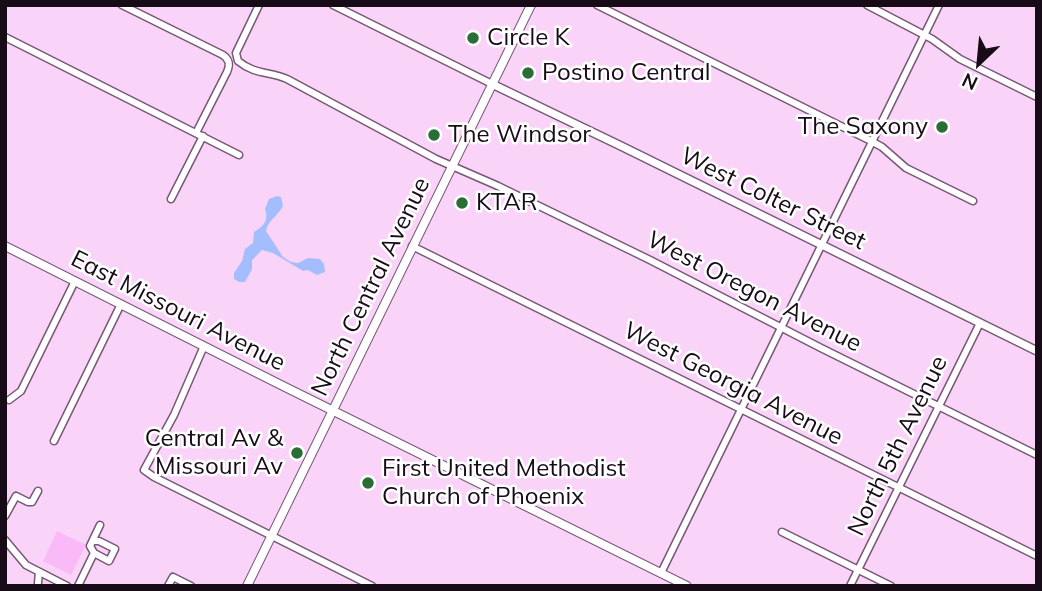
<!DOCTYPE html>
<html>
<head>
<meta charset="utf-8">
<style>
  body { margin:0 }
  #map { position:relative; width:1042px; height:591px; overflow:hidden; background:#f9d4f8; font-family:Mulish,sans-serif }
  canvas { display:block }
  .frame { position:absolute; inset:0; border:7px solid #170b17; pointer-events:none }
  .north { position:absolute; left:944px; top:28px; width:70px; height:70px; -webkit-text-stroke:5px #fff; paint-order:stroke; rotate:206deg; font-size:19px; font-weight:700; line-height:28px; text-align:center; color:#170b17 }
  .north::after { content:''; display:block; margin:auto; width:24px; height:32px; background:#170b17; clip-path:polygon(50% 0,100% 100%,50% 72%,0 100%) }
</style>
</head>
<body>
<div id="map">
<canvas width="1042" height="591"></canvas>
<div class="frame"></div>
<div class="north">N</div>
</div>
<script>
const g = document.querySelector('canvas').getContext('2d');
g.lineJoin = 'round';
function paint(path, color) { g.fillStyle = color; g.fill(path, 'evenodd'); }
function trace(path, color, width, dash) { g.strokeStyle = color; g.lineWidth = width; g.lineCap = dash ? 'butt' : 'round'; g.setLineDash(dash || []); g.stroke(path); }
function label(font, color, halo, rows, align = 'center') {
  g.font = font + ' Mulish,sans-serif'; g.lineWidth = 5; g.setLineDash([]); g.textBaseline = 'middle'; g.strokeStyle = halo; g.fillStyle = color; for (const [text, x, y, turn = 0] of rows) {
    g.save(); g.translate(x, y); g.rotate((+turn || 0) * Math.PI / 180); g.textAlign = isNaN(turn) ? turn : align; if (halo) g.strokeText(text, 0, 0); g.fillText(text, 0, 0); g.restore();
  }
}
const green = new Path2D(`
  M 57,531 L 86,545 L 71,575 L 43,561 Z`);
const water = new Path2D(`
  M 277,196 L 281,197 L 283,206 C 278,216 268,220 266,231 L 283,257 L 291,262 L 298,263 L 308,258 L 320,259 L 324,264 L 325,272 L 317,275 L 308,270 L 303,271 L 273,253 L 262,250 L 252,260 L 252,269 L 245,282 L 239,282 L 234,279 L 234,273 L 242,261 L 245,249 L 253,243 L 254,232 C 264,226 269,220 265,209 L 269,199 Z`);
const minor = new Path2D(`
  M 122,5 L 223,55 C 230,60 230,65 227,72 L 196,133
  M 259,5 L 236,53 L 238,61 C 255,75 269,71 287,79 L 436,159 L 498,186 L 650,260 L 821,348 L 1037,455
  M 333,5 L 492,84
  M 597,5 L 871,141 L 882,147 L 906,168 L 973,201
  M 867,5 L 932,39 L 960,59 L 1037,97
  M 5,37 L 239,155
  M 171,199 L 203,136
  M 412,246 L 1037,556
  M 204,346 L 174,415 L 144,470 L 154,477 L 372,586
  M 9,400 L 21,391 L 75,281
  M 54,441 L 121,304
  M 5,516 L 16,496 L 28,502 L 32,502 L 38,491
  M 782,532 L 891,586
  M 5,540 L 26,565 L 67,586
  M 94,553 L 90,546 L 100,525
  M 661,573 L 939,5
  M 38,583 L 39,572
  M 78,586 L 94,553 L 109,561 L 115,549 L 99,541 L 93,541
  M 168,586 L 173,577 L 191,586
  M 850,586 L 980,323`);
const tertiary = new Path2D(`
  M 492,84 L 621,146 L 1037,351`);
const secondary = new Path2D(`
  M 5,246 L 279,384 L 687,586
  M 247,586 L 531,5`);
const markers = [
  [473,38,7,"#2b6d37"],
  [528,73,7,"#2b6d37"],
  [942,127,7,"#2b6d37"],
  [434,135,7,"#2b6d37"],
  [462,203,7,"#2b6d37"],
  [297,453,7,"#2b6d37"],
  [368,483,7,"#2b6d37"]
];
const poiNames = [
  ["Circle K",487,38],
  ["Postino Central",542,73],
  ["The Saxony",928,127,"right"],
  ["The Windsor",448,135],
  ["KTAR",476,203],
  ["Central Av &",283,439,"right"],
  ["Missouri Av",283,467,"right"],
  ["First United Methodist",382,469],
  ["Church of Phoenix",382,497]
];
const streetNames = [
  ["West Colter Street",773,199,26],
  ["North Central Avenue",371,287,-64],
  ["West Oregon Avenue",754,292,27],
  ["East Missouri Avenue",178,311,27],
  ["West Georgia Avenue",733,384,27],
  ["North 5th Avenue",898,446,-64]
];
paint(green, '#fabaf8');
paint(water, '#a4befd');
trace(minor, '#775776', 9);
trace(tertiary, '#775776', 10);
trace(secondary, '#775776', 10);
trace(minor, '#fff', 6);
trace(tertiary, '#fff', 7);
trace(secondary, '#fff', 8);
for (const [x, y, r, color] of markers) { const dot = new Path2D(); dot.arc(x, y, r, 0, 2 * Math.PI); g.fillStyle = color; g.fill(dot); trace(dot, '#fff', 2.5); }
label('24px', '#170b17', '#fff', poiNames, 'left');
label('24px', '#170b17', '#fff', streetNames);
</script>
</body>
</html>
